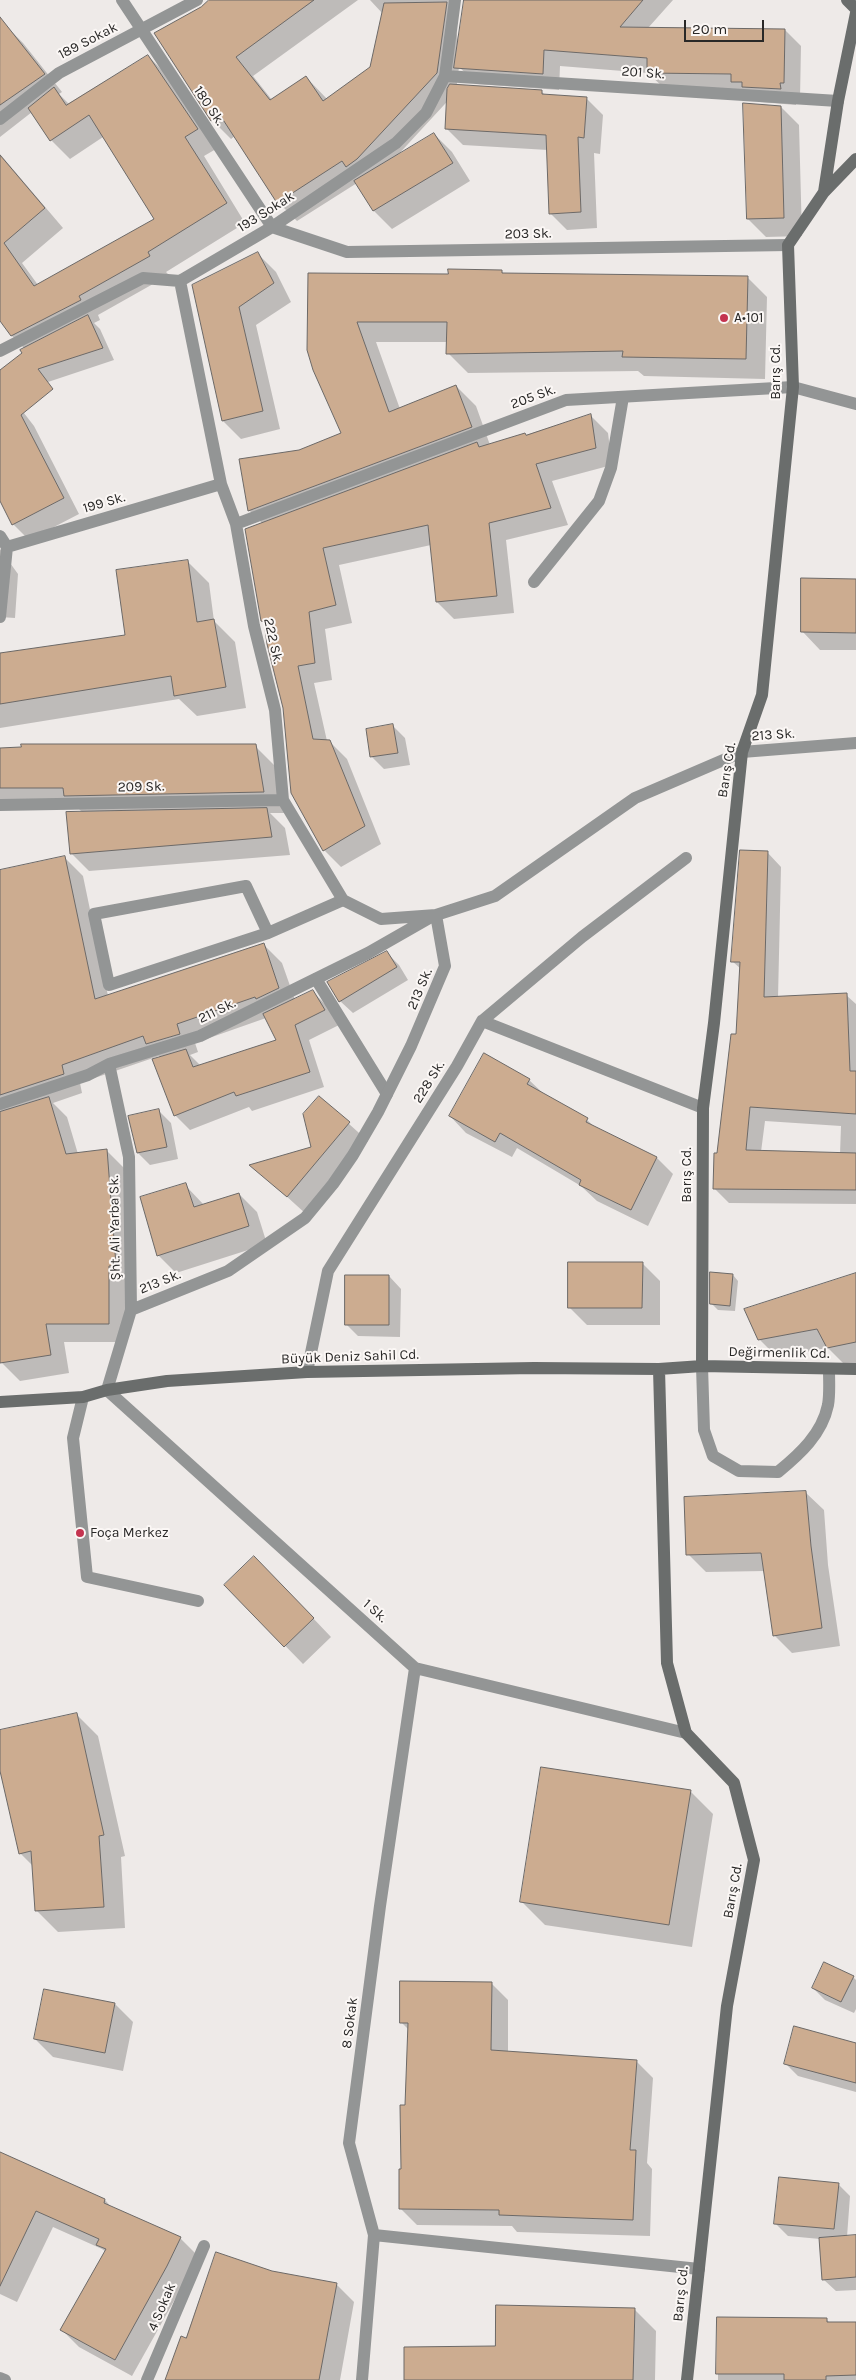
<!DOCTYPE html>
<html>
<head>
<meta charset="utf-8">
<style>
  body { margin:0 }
  #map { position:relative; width:856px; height:2380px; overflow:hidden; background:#eeeae8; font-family:Karla,sans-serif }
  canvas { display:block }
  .scale { position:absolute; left:684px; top:20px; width:80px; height:22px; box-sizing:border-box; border:2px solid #292827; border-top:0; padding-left:6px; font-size:15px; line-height:18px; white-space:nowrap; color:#292827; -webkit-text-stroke:4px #fbf7f5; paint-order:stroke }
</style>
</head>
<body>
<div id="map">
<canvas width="856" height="2380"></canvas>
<div class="scale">20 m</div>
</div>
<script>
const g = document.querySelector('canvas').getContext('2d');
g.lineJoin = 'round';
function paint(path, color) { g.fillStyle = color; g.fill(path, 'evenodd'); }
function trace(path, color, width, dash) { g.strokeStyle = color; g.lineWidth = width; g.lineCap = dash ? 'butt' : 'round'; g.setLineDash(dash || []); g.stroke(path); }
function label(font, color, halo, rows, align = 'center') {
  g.font = font + ' Karla,sans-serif'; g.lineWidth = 4; g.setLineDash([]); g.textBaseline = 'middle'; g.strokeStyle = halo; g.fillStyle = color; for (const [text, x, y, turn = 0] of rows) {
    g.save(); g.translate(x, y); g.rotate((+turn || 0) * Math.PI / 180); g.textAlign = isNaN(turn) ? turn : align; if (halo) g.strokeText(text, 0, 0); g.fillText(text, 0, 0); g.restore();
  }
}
const shadow = new Path2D(`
  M 214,0 L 358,0 L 253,76 L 272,100 L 306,77 L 327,99 L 371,68 L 383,14 L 370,0 L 450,0 L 461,55 L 467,0 L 673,0 L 648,28 L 785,30 L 801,46 L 800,98 L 796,98 L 796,105 L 760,102 L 755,98 L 665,89 L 648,73 L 560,66 L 559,90 L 477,84 L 459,67 L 456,92 L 396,157 L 434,134 L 452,152 L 470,181 L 392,229 L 374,211 L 357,183 L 297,221 L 278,202 L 235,136 L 231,139 L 212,120 Z
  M 5,25 L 23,43 L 62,92 L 59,94 L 70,105 L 148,56 L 168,76 L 216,149 L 204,156 L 245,223 L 166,272 L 169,275 L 98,315 L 100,320 L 94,323 L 100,329 L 114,360 L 48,382 L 35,370 L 25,349 L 12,336 L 0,319 L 0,154 L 63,228 L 22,263 L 38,285 L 156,219 L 103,137 L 70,159 L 51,140 L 32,112 L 0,137 L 0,29 Z
  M 542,92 L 546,96 L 587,99 L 603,115 L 600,154 L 594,153 L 597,228 L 567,230 L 550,213 L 548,150 L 463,145 L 446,128 Z
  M 781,107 L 799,125 L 802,236 L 766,237 L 748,219 Z
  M 258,254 L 276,272 L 291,302 L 256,325 L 280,429 L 241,439 L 223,421 L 193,286 Z
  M 501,271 L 504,274 L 747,277 L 767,297 L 765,379 L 644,376 L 638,371 L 468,373 L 448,353 L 448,342 L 376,342 L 400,409 L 456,386 L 476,406 L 490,445 L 527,436 L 590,415 L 608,433 L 612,465 L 552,481 L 568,525 L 506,540 L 514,613 L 454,619 L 437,602 L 431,545 L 339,565 L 352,623 L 325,629 L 332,680 L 314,683 L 327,741 L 329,741 L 347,759 L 381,844 L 341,867 L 324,850 L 284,708 L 263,524 L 249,510 L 299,451 L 342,433 L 309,275 L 449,275 Z
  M 0,389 L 17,404 L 34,426 L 79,514 L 29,540 L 13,524 L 0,499 Z
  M 0,549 L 18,574 L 15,618 L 0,617 Z
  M 188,562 L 209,583 L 214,621 L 235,642 L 246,708 L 197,716 L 179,699 L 0,728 L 0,654 L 126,636 Z
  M 856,580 L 856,650 L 820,650 L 802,631 Z
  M 393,726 L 405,738 L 410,765 L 384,769 L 372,757 L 368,730 Z
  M 255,746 L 276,767 L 285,813 L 270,813 L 285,828 L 290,855 L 89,871 L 71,853 L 83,813 L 79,809 L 0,810 L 0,749 Z
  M 767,852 L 781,867 L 778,998 L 846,995 L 856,1004 L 856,1204 L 729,1203 L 714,1188 L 737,1036 L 741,969 L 732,961 ZM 765,1121 L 841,1126 L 840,1154 L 761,1152 Z
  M 64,857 L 83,876 L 108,996 L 263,944 L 282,963 L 295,1000 L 313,992 L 328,1007 L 339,1025 L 309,1040 L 324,1087 L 252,1111 L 249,1107 L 190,1130 L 175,1115 L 159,1056 L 80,1083 L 82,1093 L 53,1103 L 67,1117 L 78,1154 L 106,1150 L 125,1169 L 127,1342 L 64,1342 L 69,1373 L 20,1381 L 1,1362 L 0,1356 L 0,876 ZM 266,1018 L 278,1041 L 201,1066 L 190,1055 L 198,1052 L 195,1043 Z
  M 387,953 L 399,965 L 408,980 L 353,1013 L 340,1001 Z
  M 529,1080 L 545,1095 L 587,1120 L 597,1129 L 657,1158 L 673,1174 L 648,1226 L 597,1201 L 581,1186 L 517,1148 L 512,1157 L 466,1133 L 450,1116 Z
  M 319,1097 L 368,1141 L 306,1214 L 252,1165 L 312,1148 Z
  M 159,1111 L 171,1123 L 178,1159 L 150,1165 L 138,1153 Z
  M 185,1185 L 204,1205 L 239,1194 L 257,1212 L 267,1244 L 176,1273 L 158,1255 Z
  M 642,1263 L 660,1281 L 660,1325 L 587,1325 L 569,1307 Z
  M 856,1274 L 856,1364 L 846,1366 L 828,1348 L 777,1357 L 759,1339 Z
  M 733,1275 L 738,1281 L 735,1311 L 718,1310 L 712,1304 Z
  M 389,1276 L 401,1289 L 400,1337 L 358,1336 L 346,1324 Z
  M 805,1492 L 824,1510 L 828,1565 L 840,1646 L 792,1653 L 774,1635 L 765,1571 L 706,1572 L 688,1554 Z
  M 272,1575 L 331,1637 L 303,1664 L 226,1585 Z
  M 76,1714 L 98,1736 L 125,1856 L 121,1857 L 125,1928 L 58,1932 L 36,1910 L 34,1867 L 20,1853 L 0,1766 L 0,1731 Z
  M 690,1791 L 713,1814 L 692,1947 L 545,1925 L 521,1901 Z
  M 853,1977 L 856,1980 L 856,2009 L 854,2013 L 825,2000 L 813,1988 Z
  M 491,1983 L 508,2000 L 508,2052 L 636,2061 L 653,2078 L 647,2163 L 652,2169 L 650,2236 L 517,2232 L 512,2226 L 417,2225 L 400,2208 L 409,2030 L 401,2022 Z
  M 115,2004 L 133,2022 L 123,2071 L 53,2057 L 35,2039 Z
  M 856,2044 L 856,2092 L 798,2076 L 786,2064 Z
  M 0,2154 L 105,2200 L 112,2208 L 180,2238 L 197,2255 L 184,2283 L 132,2376 L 79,2347 L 62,2330 L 106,2252 L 102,2249 L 53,2227 L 17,2302 L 0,2294 Z
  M 838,2184 L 850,2196 L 847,2237 L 856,2236 L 856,2290 L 836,2291 L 823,2279 L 820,2239 L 788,2236 L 776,2224 Z
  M 271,2273 L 336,2284 L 354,2302 L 340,2380 L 166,2380 L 187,2340 Z
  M 634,2309 L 656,2331 L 655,2380 L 406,2380 L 497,2347 Z
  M 718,2318 L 826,2319 L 831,2324 L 856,2323 L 856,2380 L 718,2380 Z`);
const building = new Path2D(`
  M 209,0 L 314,0 L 236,57 L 270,100 L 306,76 L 323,101 L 370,67 L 384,3 L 447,2 L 437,73 L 357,159 L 346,167 L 342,161 L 277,203 L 220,115 L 211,121 L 154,33 L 201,7 Z
  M 464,0 L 643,0 L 620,27 L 785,29 L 784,83 L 780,83 L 781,89 L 742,87 L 742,82 L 731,82 L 731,74 L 647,73 L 647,58 L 544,50 L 543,74 L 454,68 Z
  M 0,17 L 45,74 L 0,105 Z
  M 148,55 L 198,129 L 185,137 L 227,203 L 148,252 L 150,256 L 79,296 L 81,300 L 11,336 L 0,321 L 0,155 L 45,208 L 4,243 L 34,286 L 154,219 L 89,115 L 50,141 L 28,108 L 54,87 L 66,105 Z
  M 450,84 L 542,90 L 542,94 L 587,97 L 584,138 L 578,137 L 581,212 L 549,214 L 546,135 L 445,129 L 447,89 Z
  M 743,103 L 781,106 L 784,218 L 747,219 Z
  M 434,133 L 453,163 L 373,211 L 354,181 Z
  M 258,252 L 274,283 L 239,307 L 263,411 L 222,421 L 192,285 Z
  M 448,269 L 502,270 L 502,273 L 748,276 L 746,359 L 622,357 L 623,351 L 446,354 L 447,322 L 357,322 L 389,412 L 456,385 L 472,427 L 248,511 L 239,459 L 299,450 L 341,433 L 313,370 L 307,350 L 308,273 L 448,274 Z
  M 88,315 L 103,348 L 38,369 L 53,389 L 21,415 L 64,498 L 12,525 L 0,501 L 0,370 L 22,353 L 20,350 Z
  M 591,414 L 596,448 L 536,464 L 551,508 L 489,523 L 497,596 L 436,602 L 428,525 L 323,548 L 336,605 L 309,612 L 315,663 L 298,666 L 313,739 L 330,740 L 365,826 L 323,851 L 291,793 L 283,708 L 267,644 L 264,622 L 261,621 L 245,529 L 477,442 L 479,447 L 525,433 L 526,435 Z
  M 188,560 L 197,622 L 214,619 L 226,687 L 174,696 L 171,676 L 0,704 L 0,653 L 125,635 L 116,570 Z
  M 801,578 L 856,579 L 856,633 L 801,632 Z
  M 393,724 L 398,753 L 370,757 L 366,729 Z
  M 21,744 L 256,744 L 264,792 L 64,796 L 63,788 L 0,788 L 0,748 L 21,747 Z
  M 267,808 L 272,837 L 70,854 L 66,812 Z
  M 740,850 L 768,851 L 764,997 L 847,993 L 850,1071 L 856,1071 L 856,1114 L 750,1107 L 746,1150 L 856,1153 L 856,1190 L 713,1189 L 714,1153 L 717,1153 L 731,1034 L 736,1034 L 740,962 L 731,962 Z
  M 65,856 L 95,999 L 264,943 L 279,988 L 256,999 L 255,997 L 177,1024 L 180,1034 L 146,1044 L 143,1036 L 62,1065 L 64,1074 L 0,1095 L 0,870 Z
  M 387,951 L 397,967 L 339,1002 L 327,982 Z
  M 313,990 L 325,1010 L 295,1025 L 310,1072 L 236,1096 L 234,1092 L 174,1116 L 152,1059 L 186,1049 L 193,1067 L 276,1040 L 263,1014 Z
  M 484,1053 L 530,1079 L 527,1084 L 588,1118 L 586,1122 L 657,1157 L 631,1210 L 579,1185 L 581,1180 L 500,1133 L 495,1142 L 449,1116 Z
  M 319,1096 L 350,1122 L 287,1197 L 249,1165 L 311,1147 L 303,1114 Z
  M 49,1097 L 66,1154 L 107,1149 L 116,1265 L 109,1266 L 109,1324 L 46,1324 L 51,1355 L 0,1363 L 0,1112 Z
  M 159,1109 L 167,1147 L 137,1153 L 128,1116 Z
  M 186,1183 L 194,1207 L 239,1193 L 249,1226 L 157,1256 L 140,1197 Z
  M 568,1262 L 643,1262 L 642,1308 L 568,1308 Z
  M 710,1272 L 733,1274 L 730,1306 L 710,1304 Z
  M 856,1273 L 856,1342 L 827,1348 L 817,1329 L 758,1340 L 744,1309 Z
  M 345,1275 L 389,1275 L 389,1325 L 345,1325 Z
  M 806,1491 L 811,1546 L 822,1628 L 773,1636 L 761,1553 L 686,1555 L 684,1497 Z
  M 254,1556 L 314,1618 L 284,1647 L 224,1585 Z
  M 77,1713 L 104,1835 L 99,1836 L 104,1907 L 35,1911 L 31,1851 L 19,1854 L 0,1771 L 0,1730 Z
  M 541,1767 L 691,1790 L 669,1925 L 520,1902 Z
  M 824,1962 L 854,1976 L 841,2002 L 812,1988 Z
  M 400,1981 L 492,1982 L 491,2050 L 637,2060 L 630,2150 L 636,2150 L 633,2220 L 499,2215 L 499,2210 L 399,2209 L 399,2169 L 401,2169 L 400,2105 L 405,2105 L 408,2023 L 400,2023 Z
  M 44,1989 L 115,2003 L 105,2053 L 34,2039 Z
  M 794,2026 L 856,2043 L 856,2083 L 784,2064 Z
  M 0,2152 L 105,2199 L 104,2203 L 181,2237 L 167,2266 L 115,2360 L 60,2330 L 106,2249 L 96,2245 L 99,2239 L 36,2211 L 0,2286 Z
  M 779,2177 L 839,2183 L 834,2229 L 774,2224 Z
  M 856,2235 L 856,2277 L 822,2280 L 819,2238 Z
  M 216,2252 L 272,2271 L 337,2283 L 319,2380 L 165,2380 L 181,2336 L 186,2338 Z
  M 496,2305 L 635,2308 L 633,2380 L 404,2380 L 404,2347 L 495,2346 Z
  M 717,2317 L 827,2318 L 827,2322 L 856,2322 L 856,2375 L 826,2376 L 826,2380 L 784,2380 L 784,2374 L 716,2374 Z`);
const lane = new Path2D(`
  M 268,933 L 246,886 L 94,914 L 109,985 L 268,933 L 343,900
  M 316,979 L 387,1094
  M 83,1397 L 73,1438 L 87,1577 L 198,1601`);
const street = new Path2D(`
  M 122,0 L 272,227 L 347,252 L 788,245
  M 445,76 L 838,101
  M 0,119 L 59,73 L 197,0
  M 180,281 L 221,484 L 236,524 L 254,626 L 275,710 L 283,800 L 343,900 L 381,919 L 436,915 L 495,896 L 635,798 L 742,752 L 856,743
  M 0,351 L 143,278 L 180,281 L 272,227 L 396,143 L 426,113 L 445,76 L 455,0
  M 236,524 L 566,400 L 793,387 L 856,404
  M 0,536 L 7,547 L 221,484
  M 534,582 L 599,501 L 611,468 L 623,397
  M 0,617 L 7,547
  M 0,805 L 283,800
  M 482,1021 L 582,937 L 686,858
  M 109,1064 L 129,1157 L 131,1310 L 107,1390 L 415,1668 L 686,1733
  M 0,1104 L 88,1075 L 109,1064 L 200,1036 L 368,953 L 431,917
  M 131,1310 L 228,1271 L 305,1218 L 333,1184 L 353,1155 L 378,1112 L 411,1046 L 445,966 L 436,915
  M 702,1366 L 704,1430 L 713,1456 L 739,1471 L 778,1472 C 800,1454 822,1434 828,1405 C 830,1394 829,1381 829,1370
  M 307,1372 L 328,1271 L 457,1066 L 482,1021 L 703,1108
  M 374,2235 L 699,2269
  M 0,2378 L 5,2380
  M 147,2380 L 204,2246
  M 362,2380 L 374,2235 L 349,2143 L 380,1906 L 415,1668`);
const secondary = new Path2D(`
  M 847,0 L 856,9
  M 824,192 L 838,101 L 856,13
  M 702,1366 L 703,1108 L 714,1023 L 742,752 L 762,695 L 793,387 L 788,245 L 824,192 L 856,159
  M 659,1369 L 667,1663 L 686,1733 L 734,1783 L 754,1860 L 727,2006 L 687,2380
  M 0,1402 L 83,1397 L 107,1390 L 167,1381 L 307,1372 L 534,1368 L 659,1369 L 702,1366 L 856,1369`);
const markers = [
  [724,318,5,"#c4334f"],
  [80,1533,5,"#c4334f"]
];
const streetNames = [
  ["189 Sokak",88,41,-27],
  ["201 Sk.",643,73,4],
  ["180 Sk.",209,106,56],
  ["193 Sokak",266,212,-32],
  ["203 Sk.",528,234,-1],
  ["Barış Cd.",776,372,-90],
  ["205 Sk.",533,397,-20],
  ["199 Sk.",104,503,-16],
  ["222 Sk.",273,641,77],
  ["213 Sk.",773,735,-4],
  ["Barış Cd.",727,770,-81],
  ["209 Sk.",141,787,-1],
  ["213 Sk.",420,989,-67],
  ["211 Sk.",217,1011,-26],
  ["228 Sk.",429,1082,-58],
  ["Barış Cd.",687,1175,-90],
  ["Şht. Ali Yarba Sk.",115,1228,-91],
  ["213 Sk.",160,1282,-22],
  ["Değirmenlik Cd.",779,1353,1],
  ["Büyük Deniz Sahil Cd.",350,1357,-2],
  ["1 Sk.",375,1611,42],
  ["Barış Cd.",733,1891,-80],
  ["8 Sokak",350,2023,-83],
  ["Barış Cd.",681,2294,-84],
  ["4 Sokak",162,2307,-67]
];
const poiNames = [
  ["A•101",734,318],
  ["Foça Merkez",90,1533]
];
paint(shadow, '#0003');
paint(building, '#ccac90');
trace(building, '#6c6967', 1);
trace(lane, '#939595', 12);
trace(street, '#939595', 12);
trace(secondary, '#6a6d6c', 12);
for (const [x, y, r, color] of markers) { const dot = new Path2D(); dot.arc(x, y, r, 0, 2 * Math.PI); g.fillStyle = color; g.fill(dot); trace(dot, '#fbf7f5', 2); }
label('14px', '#292827', '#fbf7f5', streetNames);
label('14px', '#292827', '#fbf7f5', poiNames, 'left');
</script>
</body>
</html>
